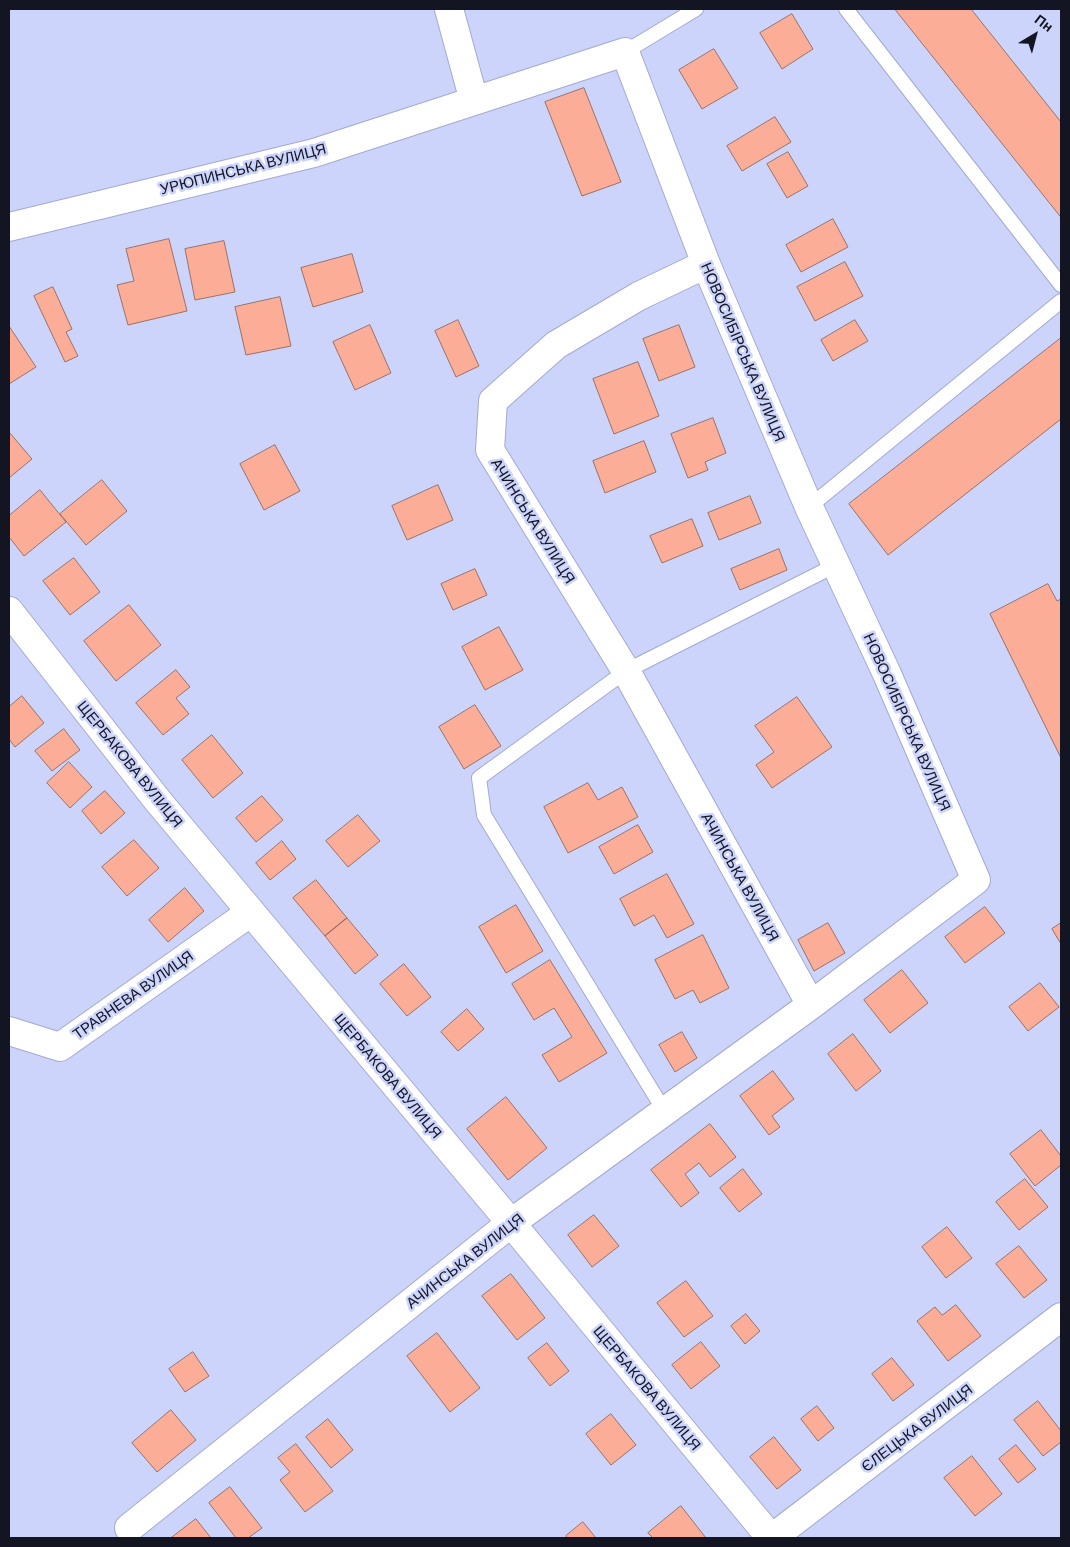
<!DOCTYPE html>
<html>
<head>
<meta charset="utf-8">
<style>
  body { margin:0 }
  #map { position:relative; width:1070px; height:1547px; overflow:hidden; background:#ccd4fb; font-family:Barlow,sans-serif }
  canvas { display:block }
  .frame { position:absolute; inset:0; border:10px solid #131522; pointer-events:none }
  .north { position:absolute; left:1010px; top:10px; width:50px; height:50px; -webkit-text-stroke:4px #ccd4fb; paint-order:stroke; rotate:37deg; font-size:14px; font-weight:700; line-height:20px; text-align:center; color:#131522 }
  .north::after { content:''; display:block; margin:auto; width:18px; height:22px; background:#131522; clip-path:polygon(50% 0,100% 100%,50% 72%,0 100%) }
</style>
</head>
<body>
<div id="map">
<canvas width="1070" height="1547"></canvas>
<div class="frame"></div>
<div class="north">Пн</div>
</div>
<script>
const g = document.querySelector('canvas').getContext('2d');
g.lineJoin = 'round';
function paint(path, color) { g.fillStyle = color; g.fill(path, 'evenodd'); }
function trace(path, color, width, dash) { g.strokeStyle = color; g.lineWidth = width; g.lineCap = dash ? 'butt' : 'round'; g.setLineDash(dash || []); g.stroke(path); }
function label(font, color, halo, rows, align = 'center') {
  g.font = font + ' Barlow,sans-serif'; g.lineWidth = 5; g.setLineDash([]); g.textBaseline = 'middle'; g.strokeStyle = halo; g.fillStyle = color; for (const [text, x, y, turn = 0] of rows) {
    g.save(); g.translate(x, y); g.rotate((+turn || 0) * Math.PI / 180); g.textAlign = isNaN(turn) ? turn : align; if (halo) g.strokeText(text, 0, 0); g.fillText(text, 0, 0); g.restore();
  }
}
const building = new Path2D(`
  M 895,9 L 971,9 L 1061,122 L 1061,217 Z
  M 792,14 L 813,49 L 782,69 L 760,33 Z
  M 714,49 L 738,88 L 702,109 L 679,70 Z
  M 584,88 L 621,182 L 582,196 L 545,102 Z
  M 775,117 L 791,142 L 742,171 L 727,146 Z
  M 788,152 L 808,186 L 787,198 L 767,164 Z
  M 833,219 L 848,247 L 801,272 L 786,245 Z
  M 169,239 L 187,311 L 128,325 L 117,285 L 134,281 L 126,249 Z
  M 224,241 L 235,292 L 195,300 L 185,249 Z
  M 352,254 L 363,292 L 313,307 L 301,268 Z
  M 845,262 L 863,296 L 815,321 L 797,287 Z
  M 53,287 L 72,329 L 66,332 L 78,356 L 65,362 L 34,296 Z
  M 280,297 L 291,346 L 246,355 L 235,307 Z
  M 458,320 L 479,366 L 456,377 L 435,331 Z
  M 855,320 L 868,341 L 833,361 L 821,340 Z
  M 370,325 L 391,373 L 355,390 L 333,342 Z
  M 679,325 L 695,367 L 659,381 L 643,339 Z
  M 9,326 L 36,367 L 9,384 Z
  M 1061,338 L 1061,419 L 888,555 L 849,504 Z
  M 638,362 L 659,416 L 614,434 L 593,379 Z
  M 713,418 L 726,453 L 705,462 L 708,470 L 688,478 L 671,434 Z
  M 9,432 L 32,459 L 9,478 Z
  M 644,441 L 656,472 L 605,493 L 593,461 Z
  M 275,445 L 300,491 L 264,510 L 240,464 Z
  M 102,480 L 127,511 L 86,545 L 60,514 Z
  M 438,485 L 453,520 L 407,540 L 392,506 Z
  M 40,490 L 66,522 L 24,556 L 9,537 L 9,516 Z
  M 750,496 L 761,523 L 719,540 L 708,513 Z
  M 692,519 L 703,546 L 662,563 L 650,536 Z
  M 779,549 L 787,570 L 740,590 L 731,569 Z
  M 74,558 L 100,592 L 70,615 L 43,581 Z
  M 475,569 L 487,595 L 453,610 L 441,584 Z
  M 1048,584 L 1057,601 L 1061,599 L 1061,758 L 990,614 Z
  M 129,605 L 161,645 L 116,681 L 84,641 Z
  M 499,627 L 523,670 L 485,690 L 462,647 Z
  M 176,670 L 190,687 L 176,698 L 189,714 L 163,735 L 136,703 Z
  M 22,696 L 44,723 L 15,747 L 9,739 L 9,707 Z
  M 797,697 L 832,747 L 772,788 L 756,765 L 774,752 L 755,726 Z
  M 475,705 L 501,746 L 464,769 L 439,727 Z
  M 64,729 L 80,750 L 52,771 L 35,751 Z
  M 212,735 L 243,773 L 213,798 L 182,760 Z
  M 69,762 L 92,787 L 70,808 L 47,783 Z
  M 588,783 L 598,800 L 622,787 L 638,817 L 568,853 L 544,807 Z
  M 105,791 L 125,813 L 101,834 L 82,811 Z
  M 262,796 L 283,820 L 256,842 L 236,818 Z
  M 358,815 L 380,841 L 348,867 L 326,841 Z
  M 638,825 L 653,852 L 614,874 L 599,847 Z
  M 134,840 L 159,868 L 127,896 L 102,867 Z
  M 282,841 L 296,859 L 270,880 L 256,863 Z
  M 667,874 L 694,924 L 667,938 L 654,915 L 634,926 L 620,899 Z
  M 316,880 L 347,918 L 325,936 L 293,898 Z
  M 185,888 L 204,911 L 168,942 L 149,920 Z
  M 516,905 L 543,951 L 506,973 L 479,927 Z
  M 985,907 L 1005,933 L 965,963 L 945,937 Z
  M 347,918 L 378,955 L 355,974 L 325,936 Z
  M 828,923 L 845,953 L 814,971 L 798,940 Z
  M 1061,923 L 1061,944 L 1052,929 Z
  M 703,935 L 729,988 L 700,1003 L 693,990 L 675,999 L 655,960 Z
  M 550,960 L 607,1053 L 559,1082 L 542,1055 L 572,1037 L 554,1008 L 534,1020 L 512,984 Z
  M 404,964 L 431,997 L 407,1016 L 380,984 Z
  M 902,970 L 928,1003 L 890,1033 L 864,1000 Z
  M 1040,983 L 1059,1007 L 1028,1031 L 1009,1007 Z
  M 467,1009 L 484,1029 L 458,1051 L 441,1032 Z
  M 682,1032 L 697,1058 L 675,1072 L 659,1045 Z
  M 853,1034 L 881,1071 L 856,1091 L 828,1054 Z
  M 773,1071 L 794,1099 L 772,1116 L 780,1127 L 769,1135 L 740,1096 Z
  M 506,1097 L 547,1148 L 508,1180 L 467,1129 Z
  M 710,1124 L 736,1157 L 710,1177 L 699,1163 L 685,1174 L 699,1193 L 681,1207 L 651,1170 Z
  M 1041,1130 L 1061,1156 L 1061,1165 L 1035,1186 L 1010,1154 Z
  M 743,1169 L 762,1194 L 739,1212 L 720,1188 Z
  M 1025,1179 L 1048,1207 L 1019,1230 L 996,1202 Z
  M 594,1215 L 619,1246 L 592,1267 L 568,1235 Z
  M 947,1227 L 972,1258 L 946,1278 L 922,1247 Z
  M 1019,1246 L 1047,1280 L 1024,1298 L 996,1264 Z
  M 511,1274 L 545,1318 L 517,1340 L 482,1296 Z
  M 686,1281 L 713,1316 L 684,1337 L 657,1303 Z
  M 956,1305 L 981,1336 L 948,1361 L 917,1321 L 935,1307 L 942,1315 Z
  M 746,1314 L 760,1331 L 745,1344 L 731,1326 Z
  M 437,1333 L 480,1388 L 450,1412 L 407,1356 Z
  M 701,1342 L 720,1366 L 691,1389 L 672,1365 Z
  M 547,1343 L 569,1371 L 550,1386 L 528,1358 Z
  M 193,1352 L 209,1376 L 185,1392 L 169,1369 Z
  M 892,1358 L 914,1385 L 893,1401 L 872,1374 Z
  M 1038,1401 L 1061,1431 L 1061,1442 L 1043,1456 L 1014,1420 Z
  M 817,1406 L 834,1428 L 818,1441 L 801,1419 Z
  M 171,1410 L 196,1440 L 157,1472 L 132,1443 Z
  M 611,1414 L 636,1445 L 611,1465 L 586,1434 Z
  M 328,1419 L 353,1450 L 331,1468 L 306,1437 Z
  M 774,1437 L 801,1470 L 777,1489 L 750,1457 Z
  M 296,1444 L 333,1491 L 305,1512 L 280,1480 L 290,1472 L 278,1458 Z
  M 1016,1445 L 1036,1469 L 1018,1483 L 999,1459 Z
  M 972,1456 L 1002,1494 L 975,1516 L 944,1478 Z
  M 230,1487 L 262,1528 L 248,1538 L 236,1538 L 209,1503 Z
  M 681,1506 L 706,1538 L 653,1538 L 648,1533 Z
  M 196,1519 L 211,1538 L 171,1538 Z
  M 583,1522 L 596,1538 L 567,1538 L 566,1536 Z`);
const service = new Path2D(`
  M 846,9 L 1061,285
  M 625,52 L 696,9
  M 809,507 L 1061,301
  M 665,1112 L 484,815 L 479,778 L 626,671 L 836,565`);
const minor = new Path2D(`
  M 9,227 L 314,153 L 474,101
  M 706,264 L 639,296 L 556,345 L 493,401 L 490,450 L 626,671 L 811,1005
  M 9,611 L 158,801 L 511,1223 L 771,1538
  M 9,1031 L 60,1047 L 251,912
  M 129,1528 L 511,1223 L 811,1005 L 976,880 L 887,674 L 809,507 L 706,264 L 625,52 L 474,101 L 449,9
  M 772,1538 L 1061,1317`);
const streetNames = [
  ["УРЮПИНСЬКА ВУЛИЦЯ",243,169,-14],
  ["НОВОСИБІРСЬКА ВУЛИЦЯ",743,352,67],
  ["АЧИНСЬКА ВУЛИЦЯ",533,521,58],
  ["НОВОСИБІРСЬКА ВУЛИЦЯ",907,722,66],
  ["ЩЕРБАКОВА ВУЛИЦЯ",130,764,51],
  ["АЧИНСЬКА ВУЛИЦЯ",740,877,61],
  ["ТРАВНЕВА ВУЛИЦЯ",133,995,-35],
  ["ЩЕРБАКОВА ВУЛИЦЯ",388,1076,50],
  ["АЧИНСЬКА ВУЛИЦЯ",465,1261,-38],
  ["ЩЕРБАКОВА ВУЛИЦЯ",647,1388,50],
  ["ЄЛЕЦЬКА ВУЛИЦЯ",917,1428,-37]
];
paint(building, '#fcad97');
trace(building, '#997166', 1);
trace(service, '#a2aacf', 16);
trace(minor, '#a2aacf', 30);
trace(service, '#fff', 14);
trace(minor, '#fff', 28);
label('15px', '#131522', '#ccd4fb', streetNames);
</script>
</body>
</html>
